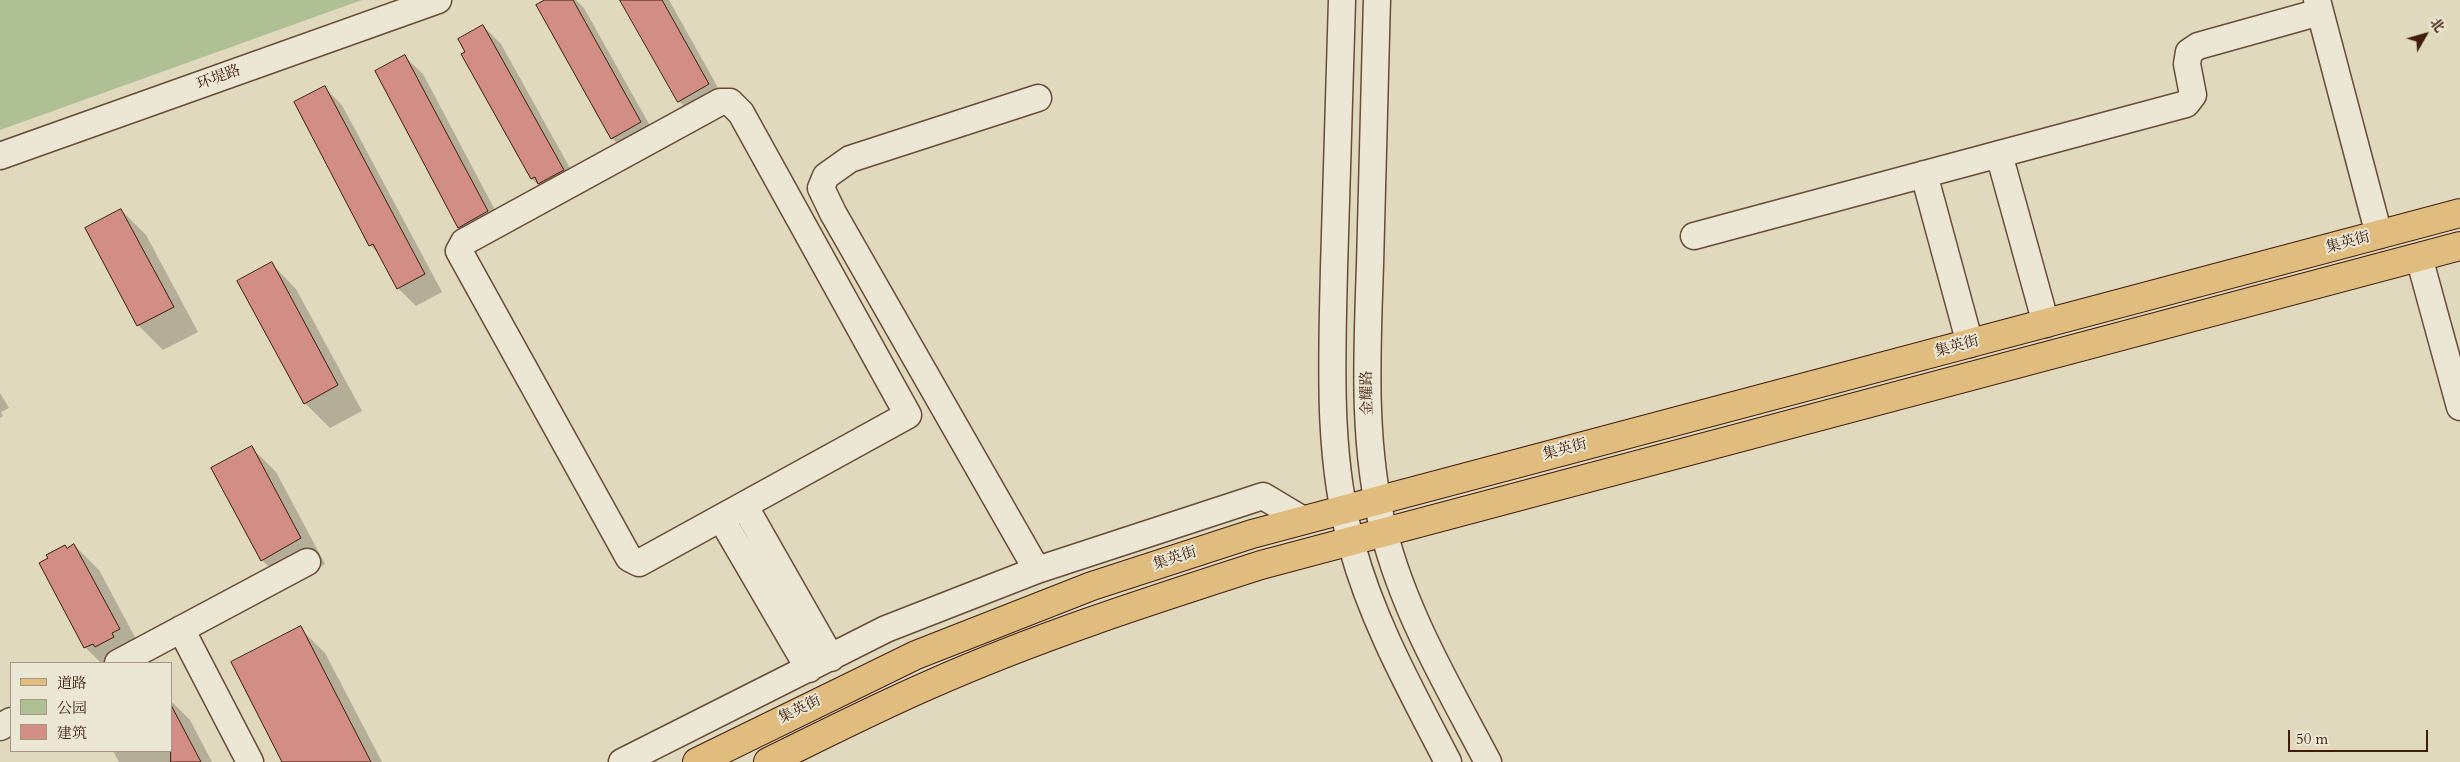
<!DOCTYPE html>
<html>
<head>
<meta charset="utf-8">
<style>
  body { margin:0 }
  #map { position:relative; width:2460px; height:762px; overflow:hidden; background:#e1d9bd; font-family:Cardo,"Noto Serif SC",serif }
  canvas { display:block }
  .legend { position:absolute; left:10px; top:662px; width:162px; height:90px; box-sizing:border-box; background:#ece6d4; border:1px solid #a69684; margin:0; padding:6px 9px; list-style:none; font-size:15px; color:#3e1d0b }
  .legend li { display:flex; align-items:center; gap:10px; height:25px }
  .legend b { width:25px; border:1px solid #a69684 }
  .north { position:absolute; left:2400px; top:10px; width:50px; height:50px; -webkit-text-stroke:4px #ece6d4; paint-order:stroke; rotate:52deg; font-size:14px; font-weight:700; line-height:20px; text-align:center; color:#3e1d0b }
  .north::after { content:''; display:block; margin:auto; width:18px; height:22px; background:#3e1d0b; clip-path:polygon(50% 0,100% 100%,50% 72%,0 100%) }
  .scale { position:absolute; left:2288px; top:730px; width:140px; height:22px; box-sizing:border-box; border:2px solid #3e1d0b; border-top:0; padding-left:6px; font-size:15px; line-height:18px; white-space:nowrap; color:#3e1d0b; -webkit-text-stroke:4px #ece6d4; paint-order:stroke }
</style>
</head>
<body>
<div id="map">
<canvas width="2460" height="762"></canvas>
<ul class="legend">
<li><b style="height:6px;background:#e0bc7e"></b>道路</li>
<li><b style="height:14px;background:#aec094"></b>公园</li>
<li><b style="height:14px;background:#d28e85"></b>建筑</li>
</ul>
<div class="north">北</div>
<div class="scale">50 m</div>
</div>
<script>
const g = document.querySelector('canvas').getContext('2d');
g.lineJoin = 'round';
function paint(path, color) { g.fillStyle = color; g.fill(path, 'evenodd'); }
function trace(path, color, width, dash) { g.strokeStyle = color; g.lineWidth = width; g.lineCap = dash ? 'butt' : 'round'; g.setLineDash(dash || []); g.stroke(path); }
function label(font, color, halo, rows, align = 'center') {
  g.font = font + ' Cardo,"Noto Serif SC",serif'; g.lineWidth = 4; g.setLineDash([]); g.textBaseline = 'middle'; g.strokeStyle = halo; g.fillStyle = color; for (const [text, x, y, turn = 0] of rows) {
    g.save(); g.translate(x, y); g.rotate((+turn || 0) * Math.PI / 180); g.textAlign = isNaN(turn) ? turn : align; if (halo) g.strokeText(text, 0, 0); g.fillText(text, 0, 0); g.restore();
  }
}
const green = new Path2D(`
  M 0,0 L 362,0 L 0,130 Z`);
const shadow = new Path2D(`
  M 548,0 L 576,0 L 584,8 L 658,140 L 630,156 L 612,138 Z
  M 622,0 L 669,0 L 726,102 L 696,119 L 679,101 Z
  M 483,26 L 501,44 L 581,188 L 550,196 L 532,179 L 463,54 Z
  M 405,57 L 423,74 L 505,229 L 477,245 L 459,227 Z
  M 325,88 L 342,105 L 442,292 L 416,306 L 398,288 L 381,256 L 370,245 Z
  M 121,210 L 146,235 L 198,332 L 163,350 L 138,325 L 86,229 Z
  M 272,264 L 296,289 L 362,411 L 330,428 L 305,403 Z
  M 0,393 L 9,408 L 1,412 L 3,416 L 0,418 Z
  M 252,448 L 276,472 L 325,564 L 286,585 L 262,560 Z
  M 74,545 L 99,570 L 144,654 L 136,663 L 101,663 L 85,647 L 67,549 Z
  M 300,628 L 325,653 L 382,762 L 284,762 Z
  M 171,701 L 190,720 L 212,762 L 119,762 L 113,751 L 171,751 Z`);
const building = new Path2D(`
  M 545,0 L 573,0 L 641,122 L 611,139 L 536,5 Z
  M 620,0 L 662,0 L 709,84 L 678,102 Z
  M 483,25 L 564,170 L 538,184 L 535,177 L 531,179 L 461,54 L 465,52 L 458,39 Z
  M 405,55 L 488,211 L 458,228 L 375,71 Z
  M 325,86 L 425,274 L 397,289 L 373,244 L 369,246 L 294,102 Z
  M 121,209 L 174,307 L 137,326 L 85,228 Z
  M 272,262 L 338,385 L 304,404 L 237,281 Z
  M 252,446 L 301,538 L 261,561 L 211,468 Z
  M 74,544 L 120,629 L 112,633 L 114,637 L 95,647 L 93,644 L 84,648 L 39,563 L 48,558 L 46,555 L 65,545 L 67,548 Z
  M 301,626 L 371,762 L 282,762 L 231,662 Z
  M 171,705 L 201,762 L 171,762 Z`);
const minor = new Path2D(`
  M 1342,0 C 1339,89 1337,179 1334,268 C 1332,361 1327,456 1352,546 C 1373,623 1412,692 1448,762
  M 1377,0 C 1374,88 1372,176 1370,265 C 1367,354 1362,444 1384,532 C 1405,614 1449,688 1488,762
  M 2317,0 L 2379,235
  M 720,102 L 730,102 L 741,113 L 908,415 L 639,563 L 629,558 L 459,251 L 464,242 Z
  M 1999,154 L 2046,324
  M 0,156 L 438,0
  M 1924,174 L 1970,344
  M 1694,236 L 2186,104 L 2193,95 L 2187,64 L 2189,52 L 2198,46 L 2320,12
  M 2419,257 L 2460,407
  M 744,505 L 831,658
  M 721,518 L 809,669
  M 1037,570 L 833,213 L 821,188 L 826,176 L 850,159 L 1038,98
  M 181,629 L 250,762
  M 118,663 L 307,562
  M 0,727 L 11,721
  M 622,762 L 886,629 L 1037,570 L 1263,496 L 1303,520`);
const major = new Path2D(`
  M 697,762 L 916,655 L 1092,586 L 1252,534 L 2460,213
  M 768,762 C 821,736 874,709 929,685 C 1037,637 1149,601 1261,565 L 2460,246`);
const streetNames = [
  ["环堤路",219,78,-20],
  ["集英街",2348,243,-15],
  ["集英街",1957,347,-15],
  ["金耀路",1368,393,-91],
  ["集英街",1565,450,-15],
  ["集英街",1175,559,-18],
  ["集英街",800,710,-26]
];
paint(green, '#aec094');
paint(shadow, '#0003');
paint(building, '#d28e85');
trace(building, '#3e1d0b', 1);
trace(minor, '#674c38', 29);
trace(major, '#3e1d0b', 30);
trace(minor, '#ece6d4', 26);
trace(major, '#e0bc7e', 28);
label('15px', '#3e1d0b', '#ece6d4', streetNames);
</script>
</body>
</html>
